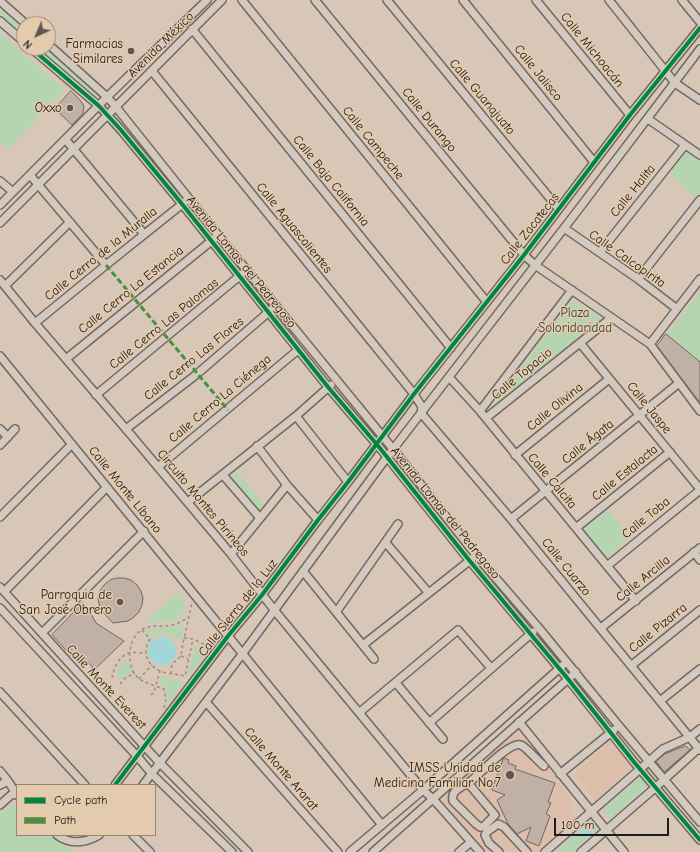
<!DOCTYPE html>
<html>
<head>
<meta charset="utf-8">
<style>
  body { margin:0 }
  #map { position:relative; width:700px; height:852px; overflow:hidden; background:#d8c6b6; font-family:"Comic Neue",sans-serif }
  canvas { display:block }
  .legend { position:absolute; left:16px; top:784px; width:140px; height:52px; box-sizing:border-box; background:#e5cbad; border:1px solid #958573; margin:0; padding:5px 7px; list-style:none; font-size:12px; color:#1c1c1c }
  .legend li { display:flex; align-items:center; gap:8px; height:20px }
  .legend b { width:20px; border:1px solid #958573 }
  .north { position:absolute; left:16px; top:16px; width:40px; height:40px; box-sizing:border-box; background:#e5cbad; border:1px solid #958573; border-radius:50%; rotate:224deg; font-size:11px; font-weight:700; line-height:16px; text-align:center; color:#1c1c1c }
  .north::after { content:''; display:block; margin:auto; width:14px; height:18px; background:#5e5852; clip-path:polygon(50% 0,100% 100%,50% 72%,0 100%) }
  .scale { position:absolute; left:554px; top:818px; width:115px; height:18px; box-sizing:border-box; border:2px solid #1c1c1c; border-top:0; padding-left:5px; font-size:12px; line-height:14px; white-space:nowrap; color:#1c1c1c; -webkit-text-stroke:3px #e5cbad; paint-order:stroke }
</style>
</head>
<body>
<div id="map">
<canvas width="700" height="852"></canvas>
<ul class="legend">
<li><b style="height:5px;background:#00873e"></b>Cycle path</li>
<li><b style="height:5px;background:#49923c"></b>Path</li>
</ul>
<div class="north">N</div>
<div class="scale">100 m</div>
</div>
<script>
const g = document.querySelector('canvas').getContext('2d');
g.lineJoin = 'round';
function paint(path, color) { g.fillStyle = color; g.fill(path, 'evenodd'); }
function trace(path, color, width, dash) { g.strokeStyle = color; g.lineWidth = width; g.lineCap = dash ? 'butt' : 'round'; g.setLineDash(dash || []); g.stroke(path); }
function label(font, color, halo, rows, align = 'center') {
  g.font = font + ' "Comic Neue",sans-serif'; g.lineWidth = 3; g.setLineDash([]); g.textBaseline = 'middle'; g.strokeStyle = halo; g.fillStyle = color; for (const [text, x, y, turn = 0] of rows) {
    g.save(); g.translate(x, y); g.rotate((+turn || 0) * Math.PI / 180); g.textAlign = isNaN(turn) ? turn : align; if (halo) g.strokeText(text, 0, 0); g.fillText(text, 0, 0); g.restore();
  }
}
const built = new Path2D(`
  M 518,729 L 571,798 L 572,814 L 576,817 L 579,817 L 539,852 L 485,852 L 440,798 Z
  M 610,741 L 632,768 L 595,801 L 574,774 Z`);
const green = new Path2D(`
  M 0,8 L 24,29 L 24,37 L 0,17 Z
  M 0,33 L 65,90 L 8,150 L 0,143 Z
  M 37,48 L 46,48 L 99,93 L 96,96 Z
  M 686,151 L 700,161 L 700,193 L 696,198 L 670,174 Z
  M 700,292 L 700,362 L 666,334 Z
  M 572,300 L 602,319 L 492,407 Z
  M 238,472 L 264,505 L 258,511 L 230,478 Z
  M 607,509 L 630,537 L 605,558 L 582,530 Z
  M 178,592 L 185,599 L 183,614 L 175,621 L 145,623 Z
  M 184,623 L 181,640 L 175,638 L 158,633 L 149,637 L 145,632 L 158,627 L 176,627 Z
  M 195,646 L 210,650 L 188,676 Z
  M 127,660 L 133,673 L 124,676 L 120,680 L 116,677 L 119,667 Z
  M 162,677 L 184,682 L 166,707 C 169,694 170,692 159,683 Z
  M 641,776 L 648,785 L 610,819 L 602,810 Z
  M 17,805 L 17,835 L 53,835 L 63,845 L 75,852 L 0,852 L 0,814 L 7,807 Z
  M 580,830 L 586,840 L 573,852 L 555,852 Z`);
const water = new Path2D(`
  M148 651a14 14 0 1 1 28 0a14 14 0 1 1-28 0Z
  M 591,820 L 598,829 L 586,840 L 580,830 Z`);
const building = new Path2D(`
  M 71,91 L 80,100 L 84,106 L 83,113 L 72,125 L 55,109 Z
  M 666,334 L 700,362 L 700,403 L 657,346 Z
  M 117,578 L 124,578 L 131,580 L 137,585 L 141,591 L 143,598 L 142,605 L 139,612 L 134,617 L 128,621 L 113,623 L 100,609 L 98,598 L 100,591 L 104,585 L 110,580 Z
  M 83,603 L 90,612 L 96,623 L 124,641 L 93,671 L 92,666 L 83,658 L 76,661 L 52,635 Z
  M 686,746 L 690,750 L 664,772 L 656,761 L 665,754 Z
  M 504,758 L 509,760 L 508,763 L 516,766 L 515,769 L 555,783 L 548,802 L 551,803 L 546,814 L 550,816 L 539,846 L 526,841 L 531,827 L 517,834 L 508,824 L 497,800 L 505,795 L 492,790 Z`);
const path = new Path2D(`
  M 142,630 L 150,639 C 142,652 146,664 160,671 C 167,674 177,674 185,676 L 193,639
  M 184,638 L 193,639 L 210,647
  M 181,656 L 188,659
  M 171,674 L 172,664 L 181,656 L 183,643 L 192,603
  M 112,678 C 114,668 118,657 129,653 C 133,652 140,653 145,653
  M 139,679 L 152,665
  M 120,684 L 126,677 L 135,674
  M 151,695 L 154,692 L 160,671
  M 164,708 L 166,699 L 164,689 C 156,686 148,684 141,680 C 125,670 127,640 141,630 C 151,624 162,627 172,625 C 178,624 184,620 189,617`);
const minor = new Path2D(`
  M 242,0 L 486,301
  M 315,0 L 524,255 L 535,265 L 650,344 L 700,411
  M 387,0 L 558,208
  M 463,0 L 594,162
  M 536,0 L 630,115
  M 609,0 L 675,83 L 700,100
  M 682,0 L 700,22
  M 0,1 L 26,24
  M 0,21 L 24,42
  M 192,29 L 451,348
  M 48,44 L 107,97 L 116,107 L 218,235 L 393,449 L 476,555 L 538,627 L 619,726 L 700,822
  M 31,48 L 99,106 L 121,130 L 182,204 L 328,387 L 379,447 L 469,560 L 568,679 L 634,762 L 700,840
  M 152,71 L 414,394 L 422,407 L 421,413 L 511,519 L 700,750
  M 648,119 L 700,155
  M 66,140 L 144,234
  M 30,175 L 106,265
  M 0,181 L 13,192
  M 0,205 L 107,97 L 207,0
  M 0,223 L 222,0
  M 564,228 L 638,279 L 677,309
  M 600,252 L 685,145
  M 638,279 L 700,200
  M 0,280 L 35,323 L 126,429 L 231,554 L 275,611 L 423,790 L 433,799 L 480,852
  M 6,285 L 70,222
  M 35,323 L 106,265 L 186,201
  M 580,343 L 700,489
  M 650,344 L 700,279
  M 0,356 L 382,825
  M 66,359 L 215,238
  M 449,377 L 480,411 L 636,601
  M 96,395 L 242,274
  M 480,411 L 572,290
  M 296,416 L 348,482
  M 486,418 L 611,318
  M 0,429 L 8,437
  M 126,429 L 197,374 L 271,310
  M 0,445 L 15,429
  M 257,446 L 287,485 L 318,520
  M 515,455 L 609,379
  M 158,467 L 298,350
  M 223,475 L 260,518
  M 188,502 L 296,416 L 331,385
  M 0,517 L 72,444
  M 511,519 L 679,383
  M 576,528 L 670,452
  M 386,543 L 428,592
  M 694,552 L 700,560
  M 231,554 L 287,485
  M 607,566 L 700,490
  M 303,571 L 374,659
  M 0,587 L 157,760 L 248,852
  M 5,591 L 107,487
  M 0,608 L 137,756 L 152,774 L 232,852
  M 337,611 L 398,524
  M 601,628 L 700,548
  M 42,633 L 144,531
  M 363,645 L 473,558
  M 632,665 L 700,610
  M 396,683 L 443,739
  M 0,692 L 85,785
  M 660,701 L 700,669
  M 206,702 L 338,852
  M 360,712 L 458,630 L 491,668
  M 519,722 L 624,852
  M 429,723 L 533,632
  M 0,771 L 8,781 L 17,795
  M 560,774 L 614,730
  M 468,783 L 495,815 L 483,827 L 480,827 L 476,824 L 453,801 C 450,789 464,787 472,780 C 481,773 510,741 521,745 C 526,747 539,762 544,766
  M 0,785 L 8,781
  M 115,785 L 228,636 L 262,595 L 318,520 L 348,482 L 414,394 L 524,255 L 630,115 L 700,28
  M 143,785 L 243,653 L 387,457 L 575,214 L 700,49
  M 0,805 L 11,795 L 16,794
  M 57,835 C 70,845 86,843 99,835
  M 133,835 L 150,852
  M 350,852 L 423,790 L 562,666
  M 373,852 L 576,672
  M 459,852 L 471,842
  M 499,852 L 489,843 L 485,835 L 487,832 L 498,824 L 504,827 L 527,852
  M 545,852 L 663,749 L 690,737 L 700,729
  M 581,852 L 656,787 L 700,747`);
const quiet = new Path2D(`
  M 106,265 L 228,410`);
const cycleway = new Path2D(`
  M 31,48 L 99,106 L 121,130 L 182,204 L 328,387 L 379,447 L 469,560 L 568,679 L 634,762 L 700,840
  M 115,785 L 228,636 L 262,595 L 318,520 L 348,482 L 414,394 L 524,255 L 630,115 L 700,28`);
const markers = [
  [131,51,4,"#5e5852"],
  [70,108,4,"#5e5852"],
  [120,602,4,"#5e5852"],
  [510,775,5,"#5e5852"]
];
const poiNames = [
  ["Farmacias",123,44],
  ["Similares",123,59],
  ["Oxxo",62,108],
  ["Parroquia de",112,595],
  ["San José Obrero",112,610],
  ["IMSS Unidad de",501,768],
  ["Medicina Familiar No.7",501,783]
];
const streetNames = [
  ["Avenida México",161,45,-45],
  ["Calle Michoacán",592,50,51],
  ["Calle Jalisco",538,73,51],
  ["Calle Guanajuato",482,97,50],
  ["Calle Durango",429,120,51],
  ["Calle Campeche",373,143,51],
  ["Calle Baja California",331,181,51],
  ["Calle Halita",633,191,-51],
  ["Calle Aguascalientes",294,228,51],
  ["Calle Zacatecas",530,229,-52],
  ["Calle Cerro de la Muralla",101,254,-39],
  ["Calle Calcopirita",627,259,35],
  ["Avenida Lomas del Pedregoso",241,262,51],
  ["Calle Cerro La Estancia",131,290,-39],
  ["Calle Cerro Las Palomas",164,324,-39],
  ["Calle Cerro Las Flores",194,359,-39],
  ["Calle Topacio",522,374,-39],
  ["Calle Cerro La Ciénega",220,399,-40],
  ["Calle Olivina",555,407,-39],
  ["Calle Jaspe",649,408,51],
  ["Calle Ágata",588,442,-39],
  ["Calle Estalacta",625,473,-39],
  ["Calle Calcita",552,481,50],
  ["Calle Monte Líbano",125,490,51],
  ["Circuito Montes Pirineos",203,503,50],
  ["Avenida Lomas del Pedregoso",445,513,51],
  ["Calle Toba",646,518,-39],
  ["Calle Cuarzo",566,567,51],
  ["Calle Arcilla",643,579,-39],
  ["Calle Sierra de la Luz",238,608,-52],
  ["Calle Pizarra",658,628,-39],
  ["Calle Monte Everest",106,687,47],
  ["Calle Monte Ararat",281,769,49]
];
const parkNames = [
  ["Plaza",575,313],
  ["Soloridaridad",575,328]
];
paint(built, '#dcbfaa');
paint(green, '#b5d4b0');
paint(water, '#a3d6d8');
paint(building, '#c1b0a5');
trace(building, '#716861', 1);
trace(minor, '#716861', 10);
trace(path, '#968e86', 1.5, [3, 3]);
trace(minor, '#d4c9be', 7);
trace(quiet, '#49923c', 3, [6, 3]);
trace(cycleway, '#00873e', 4);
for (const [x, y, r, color] of markers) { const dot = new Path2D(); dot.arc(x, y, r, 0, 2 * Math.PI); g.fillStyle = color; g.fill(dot); trace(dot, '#e5cbad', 1.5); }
label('13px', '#1c1c1c', '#e5cbad', poiNames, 'right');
label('13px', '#1c1c1c', '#e5cbad', streetNames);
label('13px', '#354339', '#e5cbad', parkNames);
</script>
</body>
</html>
